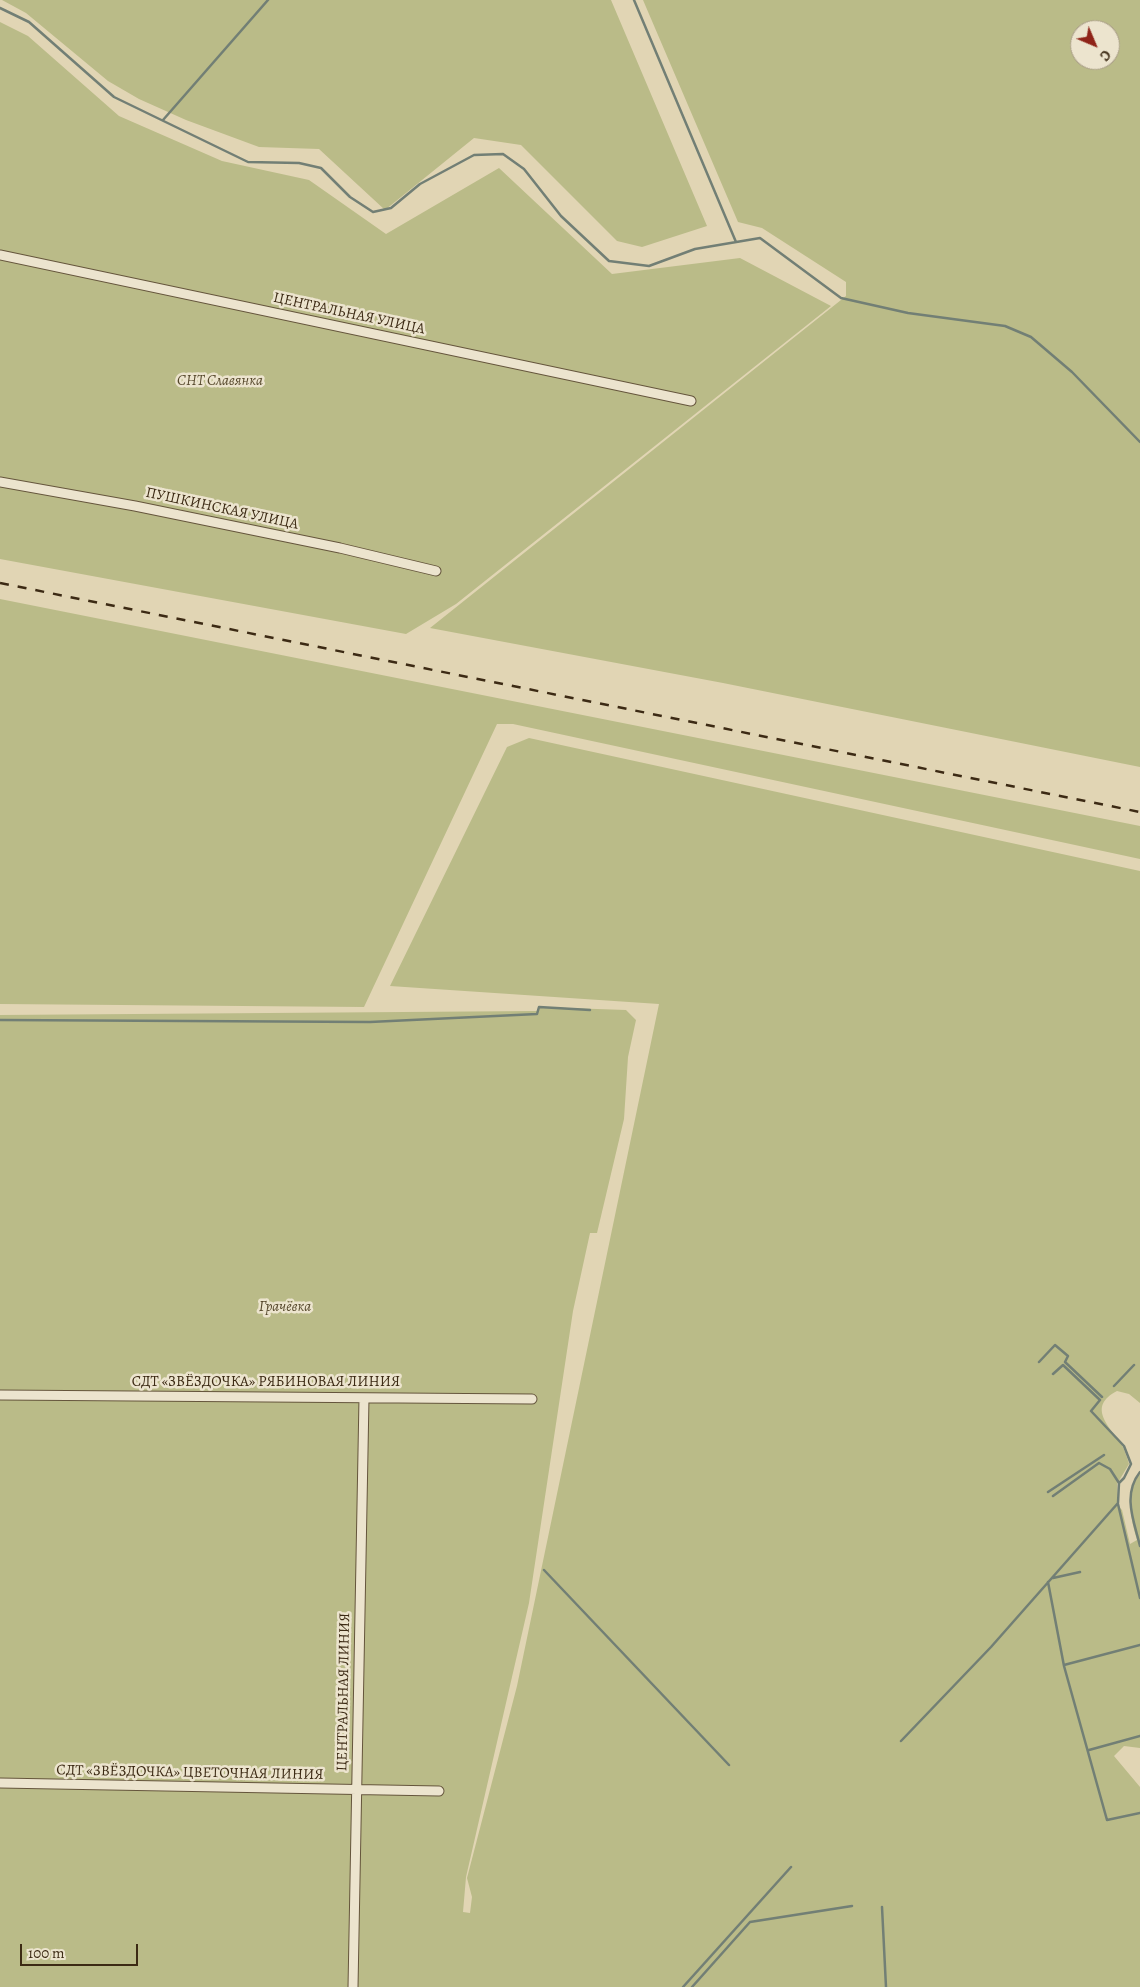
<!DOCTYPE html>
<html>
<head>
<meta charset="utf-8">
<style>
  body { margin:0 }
  #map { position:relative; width:1140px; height:1987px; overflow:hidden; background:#e1d5b4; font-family:Alegreya,serif }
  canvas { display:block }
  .north { position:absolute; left:1070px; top:20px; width:50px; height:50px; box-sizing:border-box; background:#ece4ce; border:1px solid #a69a84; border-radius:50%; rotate:135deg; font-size:14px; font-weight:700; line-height:20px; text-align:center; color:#3c2a14 }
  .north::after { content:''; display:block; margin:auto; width:18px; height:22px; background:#8f2418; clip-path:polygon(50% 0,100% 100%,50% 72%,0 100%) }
  .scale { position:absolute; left:20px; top:1944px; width:118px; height:22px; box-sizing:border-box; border:2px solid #3c2a14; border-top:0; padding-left:6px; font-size:15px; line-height:18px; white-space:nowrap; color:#3c2a14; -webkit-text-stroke:4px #ece4ce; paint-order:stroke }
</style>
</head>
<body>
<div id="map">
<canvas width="1140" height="1987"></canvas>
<div class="north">С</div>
<div class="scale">100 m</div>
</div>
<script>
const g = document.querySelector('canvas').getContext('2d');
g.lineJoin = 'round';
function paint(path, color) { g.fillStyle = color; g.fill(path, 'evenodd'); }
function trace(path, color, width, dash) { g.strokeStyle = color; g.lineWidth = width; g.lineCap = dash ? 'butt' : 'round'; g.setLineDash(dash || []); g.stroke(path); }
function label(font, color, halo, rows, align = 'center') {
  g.font = font + ' Alegreya,serif'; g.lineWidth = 5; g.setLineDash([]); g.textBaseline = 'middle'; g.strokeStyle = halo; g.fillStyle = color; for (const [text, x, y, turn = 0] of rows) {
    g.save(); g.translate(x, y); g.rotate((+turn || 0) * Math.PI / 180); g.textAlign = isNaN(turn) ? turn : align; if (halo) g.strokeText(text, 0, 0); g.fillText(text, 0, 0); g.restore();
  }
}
const green = new Path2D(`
  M 2,0 L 611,0 L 707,226 L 642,247 L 617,241 L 521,145 L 474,138 L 385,210 L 319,149 L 259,147 L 186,120 L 139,99 L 108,81 L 26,13 Z
  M 643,0 L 1140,0 L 1140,767 L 723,683 L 430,628 L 846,296 L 846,282 L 762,228 L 738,222 ZM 1080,30 L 1110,30 L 1110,60 L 1080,60 Z
  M 0,22 L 28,36 L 119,116 L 222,161 L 309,180 L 386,234 L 499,168 L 612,274 L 740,258 L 831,306 L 456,604 L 406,634 L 0,559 Z
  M 0,599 L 1140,826 L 1140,859 L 513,724 L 497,724 L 364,1007 L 0,1004 Z
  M 529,738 L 1140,871 L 1140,1403 L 1129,1394 L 1117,1391 C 1086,1407 1110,1427 1122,1445 C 1125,1451 1127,1458 1129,1464 L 1117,1484 L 1118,1506 L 1122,1510 L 1130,1544 L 1137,1540 C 1131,1518 1124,1494 1140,1474 L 1140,1748 L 1124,1746 L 1114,1756 L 1140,1787 L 1140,1987 L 0,1987 L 0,1015 L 538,1011 L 539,1007 L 626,1010 L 636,1020 L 628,1057 L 624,1119 L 597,1233 L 590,1233 L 573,1311 L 529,1603 L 466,1877 L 463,1912 L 470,1913 L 472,1897 L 467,1878 L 517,1686 L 659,1004 L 390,986 L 507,747 Z`);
const stream = new Path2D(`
  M 634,0 L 736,242
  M 0,8 L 29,22 L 114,97 L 248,162 L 299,163 L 321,168 L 350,197 L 373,212 L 391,208 L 420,184 L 474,155 L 503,154 L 524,169 L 561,216 L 609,261 L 649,266 L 695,249 L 760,238 L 841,298 L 908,313 L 1005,326 L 1031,337 L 1072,372 L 1140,442
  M 163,120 L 268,0
  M 0,1020 L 370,1022 L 537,1014 L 539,1007 L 590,1010
  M 1039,1362 L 1055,1345 L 1068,1356 L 1065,1362 L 1102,1397
  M 1114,1386 L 1134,1365
  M 1140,1472 C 1122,1495 1134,1521 1140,1546
  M 1048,1492 L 1104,1455
  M 1053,1496 L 1099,1463 L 1110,1469 L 1119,1483
  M 1118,1504 L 1140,1598
  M 544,1570 L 729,1765
  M 1053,1578 L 1080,1572
  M 1048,1582 L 1064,1666 L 1107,1820 L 1140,1813
  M 1064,1665 L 1140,1645
  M 901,1741 L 991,1647 L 1118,1503 L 1119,1483 L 1124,1478 L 1131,1464 L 1124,1446 L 1091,1411 L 1100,1400 L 1063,1365 L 1053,1374
  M 1089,1750 L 1140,1736
  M 882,1907 L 886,1987
  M 683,1987 L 791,1867
  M 692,1987 L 750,1922 L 852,1906`);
const street = new Path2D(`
  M 0,255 L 691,401
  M 0,482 L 135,506 L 340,548 L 436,571
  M 0,1395 L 532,1399
  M 0,1783 L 439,1791
  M 353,1987 L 364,1398`);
const rail = new Path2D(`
  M 0,583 L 1140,812`);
const streetNames = [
  ["ЦЕНТРАЛЬНАЯ УЛИЦА",349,314,12],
  ["ПУШКИНСКАЯ УЛИЦА",222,509,12],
  ["СДТ «ЗВЁЗДОЧКА» РЯБИНОВАЯ ЛИНИЯ",266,1382],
  ["ЦЕНТРАЛЬНАЯ ЛИНИЯ",344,1692,-89],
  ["СДТ «ЗВЁЗДОЧКА» ЦВЕТОЧНАЯ ЛИНИЯ",190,1773,1]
];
const parkNames = [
  ["СНТ Славянка",220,381],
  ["Грачёвка",285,1307]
];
paint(green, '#babb88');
trace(stream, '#727f75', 2.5);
trace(street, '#65553c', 11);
trace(street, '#ece4ce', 9);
trace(rail, '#3c2a14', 2.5, [9, 9]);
label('15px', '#3c2a14', '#ece4ce', streetNames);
label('italic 15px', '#55472b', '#ece4ce', parkNames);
</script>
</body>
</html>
